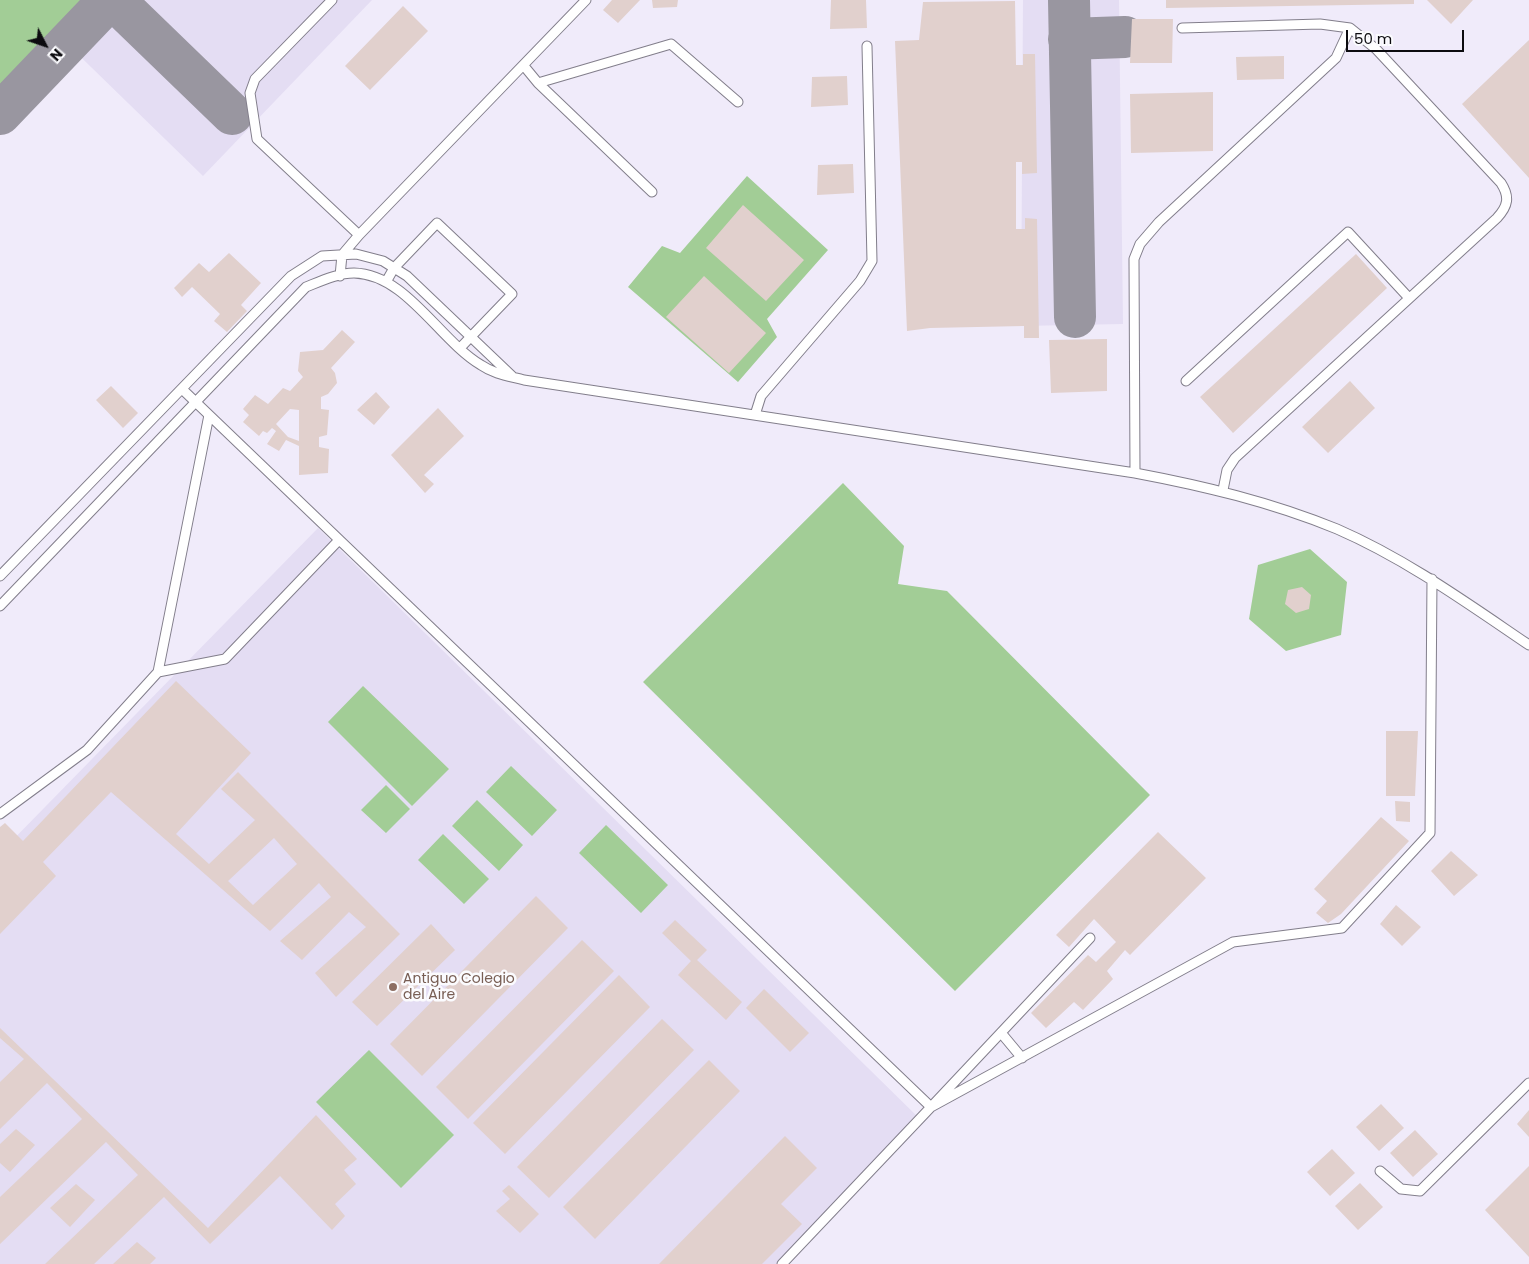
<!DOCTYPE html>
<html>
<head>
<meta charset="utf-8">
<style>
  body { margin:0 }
  #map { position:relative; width:1529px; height:1264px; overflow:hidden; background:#f0ebfa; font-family:Poppins,sans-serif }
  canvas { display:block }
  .north { position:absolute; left:20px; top:20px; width:50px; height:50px; -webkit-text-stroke:4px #fbfbfe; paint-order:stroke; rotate:131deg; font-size:14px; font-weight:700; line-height:20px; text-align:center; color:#0c0b0f }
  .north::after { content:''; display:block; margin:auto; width:18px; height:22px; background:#0c0b0f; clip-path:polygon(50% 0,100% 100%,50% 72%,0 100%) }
  .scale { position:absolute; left:1346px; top:30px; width:118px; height:22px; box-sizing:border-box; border:2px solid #0c0b0f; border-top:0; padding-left:6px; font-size:15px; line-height:18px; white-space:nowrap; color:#0c0b0f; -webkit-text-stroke:4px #fbfbfe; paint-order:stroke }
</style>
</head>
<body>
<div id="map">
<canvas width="1529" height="1264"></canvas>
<div class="north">N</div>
<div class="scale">50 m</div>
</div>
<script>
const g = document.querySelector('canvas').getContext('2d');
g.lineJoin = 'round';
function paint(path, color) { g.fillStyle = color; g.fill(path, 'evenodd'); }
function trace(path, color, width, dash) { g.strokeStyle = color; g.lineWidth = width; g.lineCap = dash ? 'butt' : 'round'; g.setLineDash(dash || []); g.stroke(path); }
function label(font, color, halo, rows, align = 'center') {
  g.font = font + ' Poppins,sans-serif'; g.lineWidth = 5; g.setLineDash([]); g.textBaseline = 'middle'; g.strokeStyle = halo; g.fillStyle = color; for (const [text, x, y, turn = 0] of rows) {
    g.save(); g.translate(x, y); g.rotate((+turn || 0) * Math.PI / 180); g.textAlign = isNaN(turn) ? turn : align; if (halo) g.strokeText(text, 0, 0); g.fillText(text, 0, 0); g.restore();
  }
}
const built = new Path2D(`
  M 84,0 L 372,0 L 203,176 L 54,31 Z
  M 1023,0 L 1119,0 L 1123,324 L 1021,326 Z
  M 318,528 L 922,1121 L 781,1264 L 0,1264 L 0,853 Z`);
const green = new Path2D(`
  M 0,0 L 83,0 L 0,87 Z
  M 747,176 L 828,250 L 767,319 L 777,337 L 738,382 L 628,287 L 662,246 L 680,253 Z
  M 843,483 L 904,546 L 898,584 L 947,591 L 1150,795 L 955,991 L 643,682 Z
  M 1310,549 L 1347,582 L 1341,635 L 1286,651 L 1249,619 L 1258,565 Z
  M 363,686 L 449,769 L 412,806 L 328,722 Z
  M 511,766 L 557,810 L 532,836 L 486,792 Z
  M 386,785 L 410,809 L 386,833 L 361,810 Z
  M 477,800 L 523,845 L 499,871 L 452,826 Z
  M 606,825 L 668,885 L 641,913 L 579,853 Z
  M 443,834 L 489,879 L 464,904 L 418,860 Z
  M 369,1050 L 454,1135 L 401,1188 L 316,1102 Z`);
const taxiway = new Path2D(`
  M 114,0 L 232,114
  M 1069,0 L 1075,317
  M 1069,39 L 1125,37
  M 0,114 L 109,0`);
const building = new Path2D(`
  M 612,0 L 640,0 L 618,23 L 603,10 Z
  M 652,0 L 678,0 L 677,7 L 653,8 Z
  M 831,0 L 866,0 L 867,28 L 830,29 Z
  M 1166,0 L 1414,0 L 1414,4 L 1166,8 Z
  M 1427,0 L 1473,0 L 1451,24 Z
  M 1015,1 L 1016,65 L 1023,65 L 1023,54 L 1035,54 L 1037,173 L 1022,174 L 1022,162 L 1016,162 L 1016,229 L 1025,229 L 1025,218 L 1037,219 L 1039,338 L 1024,338 L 1024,326 L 930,328 L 907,331 L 895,41 L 919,40 L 923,2 Z
  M 403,6 L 428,31 L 370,90 L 345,66 Z
  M 1132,19 L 1173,19 L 1172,63 L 1130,63 Z
  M 1529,40 L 1529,178 L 1462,104 Z
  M 1284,56 L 1284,79 L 1237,80 L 1236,57 Z
  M 847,76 L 848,105 L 811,107 L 812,77 Z
  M 1213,92 L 1213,151 L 1131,153 L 1130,94 Z
  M 853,164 L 854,193 L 817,195 L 818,165 Z
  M 743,205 L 804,260 L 766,301 L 706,248 Z
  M 229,253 L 261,283 L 241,305 L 247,311 L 227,332 L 214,321 L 220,314 L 192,287 L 182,297 L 174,288 L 199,263 L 209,272 Z
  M 1356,254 L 1387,288 L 1233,433 L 1200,397 Z
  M 704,276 L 766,333 L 729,373 L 666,317 Z
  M 342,330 L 355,342 L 331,368 L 335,373 L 337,383 L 328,394 L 321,397 L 321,409 L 329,410 L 327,435 L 319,437 L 319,447 L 329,449 L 328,473 L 299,475 L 299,446 L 286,440 L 279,451 L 267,444 L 276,431 L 272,428 L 267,433 L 263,431 L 259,436 L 243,422 L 249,415 L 243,409 L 255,395 L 268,404 L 283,388 L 290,391 L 303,377 L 298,371 L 300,352 L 323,350 ZM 290,409 L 299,410 L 299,441 L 288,437 L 276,424 Z
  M 1107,339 L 1107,391 L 1051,393 L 1049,340 Z
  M 1350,381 L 1375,408 L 1328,453 L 1302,427 Z
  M 111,386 L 138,413 L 123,428 L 96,400 Z
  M 376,392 L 390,407 L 374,425 L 357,410 Z
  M 438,408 L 464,436 L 424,475 L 434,484 L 425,493 L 391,455 Z
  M 1302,587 L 1311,595 L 1309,609 L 1296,613 L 1285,604 L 1288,590 Z
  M 176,681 L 251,753 L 176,834 L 209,864 L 255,820 L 221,789 L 238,772 L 400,934 L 336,997 L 315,973 L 366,927 L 349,912 L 302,960 L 280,941 L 331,897 L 319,883 L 270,931 L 111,792 L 43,862 L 56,876 L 0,934 L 0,827 L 5,823 L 23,841 ZM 274,838 L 297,864 L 253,905 L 228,881 Z
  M 1386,731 L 1418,731 L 1415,796 L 1386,796 Z
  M 1395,801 L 1410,802 L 1410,822 L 1396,821 Z
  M 1381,817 L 1409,841 L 1341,914 L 1328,923 L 1316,913 L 1327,901 L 1314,889 Z
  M 1158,832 L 1206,878 L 1130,955 L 1125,950 L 1107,971 L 1113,979 L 1083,1010 L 1074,1002 L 1046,1028 L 1031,1013 L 1088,955 L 1096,962 L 1116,942 L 1094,919 L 1069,947 L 1056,935 Z
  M 1451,851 L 1478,875 L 1454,896 L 1431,871 Z
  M 536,896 L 568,928 L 422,1076 L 390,1044 Z
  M 1396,905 L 1421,927 L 1402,946 L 1380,924 Z
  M 675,920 L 707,950 L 697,960 L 742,1002 L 726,1020 L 678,975 L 691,961 L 662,933 Z
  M 431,924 L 455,950 L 377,1026 L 352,1002 Z
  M 582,940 L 614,971 L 468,1119 L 436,1087 Z
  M 619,975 L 650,1007 L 505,1154 L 473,1123 Z
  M 764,989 L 809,1033 L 790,1052 L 746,1008 Z
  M 662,1019 L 694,1050 L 549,1198 L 517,1167 Z
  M 0,1028 L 208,1228 L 316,1115 L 357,1159 L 344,1170 L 356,1184 L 335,1204 L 345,1216 L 332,1230 L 280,1176 L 210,1244 L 164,1197 L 94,1264 L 45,1264 L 138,1175 L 106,1142 L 0,1244 L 0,1197 L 82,1119 L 47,1083 L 0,1129 L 0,1082 L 24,1059 L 0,1038 Z
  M 709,1060 L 740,1091 L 595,1239 L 563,1207 Z
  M 1381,1104 L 1404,1128 L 1379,1151 L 1356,1127 Z
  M 1529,1110 L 1529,1137 L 1517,1124 Z
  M 16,1129 L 35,1145 L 10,1172 L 0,1163 L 0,1144 Z
  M 1415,1130 L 1438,1154 L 1413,1177 L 1390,1153 Z
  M 785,1136 L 817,1168 L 781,1204 L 802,1224 L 762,1264 L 659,1264 Z
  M 1332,1149 L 1355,1173 L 1330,1196 L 1307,1172 Z
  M 1529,1166 L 1529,1257 L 1485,1210 Z
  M 1360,1183 L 1383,1207 L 1358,1230 L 1335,1206 Z
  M 76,1184 L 95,1200 L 70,1227 L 50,1208 Z
  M 509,1185 L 539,1214 L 520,1233 L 496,1211 L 510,1199 L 502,1191 Z
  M 137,1242 L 156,1258 L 150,1264 L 113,1264 Z`);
const lane = new Path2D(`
  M 332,0 L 255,79 L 250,93 L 257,139 L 359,235
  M 524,66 L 538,83 L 652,192
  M 538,83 L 671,44 L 738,102
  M 340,276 L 342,255 L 359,235 L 586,0
  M 386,282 L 394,268 L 437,223 L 512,294 L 460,348
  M 1186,381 L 1348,232 L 1409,298
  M 182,389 L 931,1107 L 1090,938
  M 755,415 L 761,396 L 860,281 L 872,261 L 867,46
  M 1135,473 L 1134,259 L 1140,244 L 1159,222 L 1336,58 L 1350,28 L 1320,24 L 1182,28
  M 1223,490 L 1227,470 L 1235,458 L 1497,218 C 1508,206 1510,197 1501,183 L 1376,49 L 1350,28
  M 0,576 L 291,276 L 322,256 L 356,254 L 383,261 L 407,276 L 513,377
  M 0,606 L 306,287 C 321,281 338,273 354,273 C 406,274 439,340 481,365 C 494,374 509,376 524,380 L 1135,473 C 1204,486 1271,502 1337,529 C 1406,559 1467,603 1529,645
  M 158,672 L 225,659 L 339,540
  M 0,814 L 87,750 L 158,672 L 209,415
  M 1002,1034 L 1022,1058
  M 1380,1171 L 1401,1189 L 1420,1191 L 1529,1083
  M 782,1264 L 931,1107 L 1233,942 L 1342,928 L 1430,833 L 1432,579`);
const markers = [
  [393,987,5,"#8d6e63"]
];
const educationNames = [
  ["Antiguo Colegio",403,979],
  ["del Aire",403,995]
];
paint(built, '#e4ddf3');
paint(green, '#a2cd96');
trace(taxiway, '#9996a0', 42);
paint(building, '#e1d0cd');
trace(lane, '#827e8b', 11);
trace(lane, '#fff', 9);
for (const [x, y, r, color] of markers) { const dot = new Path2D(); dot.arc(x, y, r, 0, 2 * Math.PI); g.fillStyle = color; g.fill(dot); trace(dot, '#fbfbfe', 2); }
label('14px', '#785e54', '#fbfbfe', educationNames, 'left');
</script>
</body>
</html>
